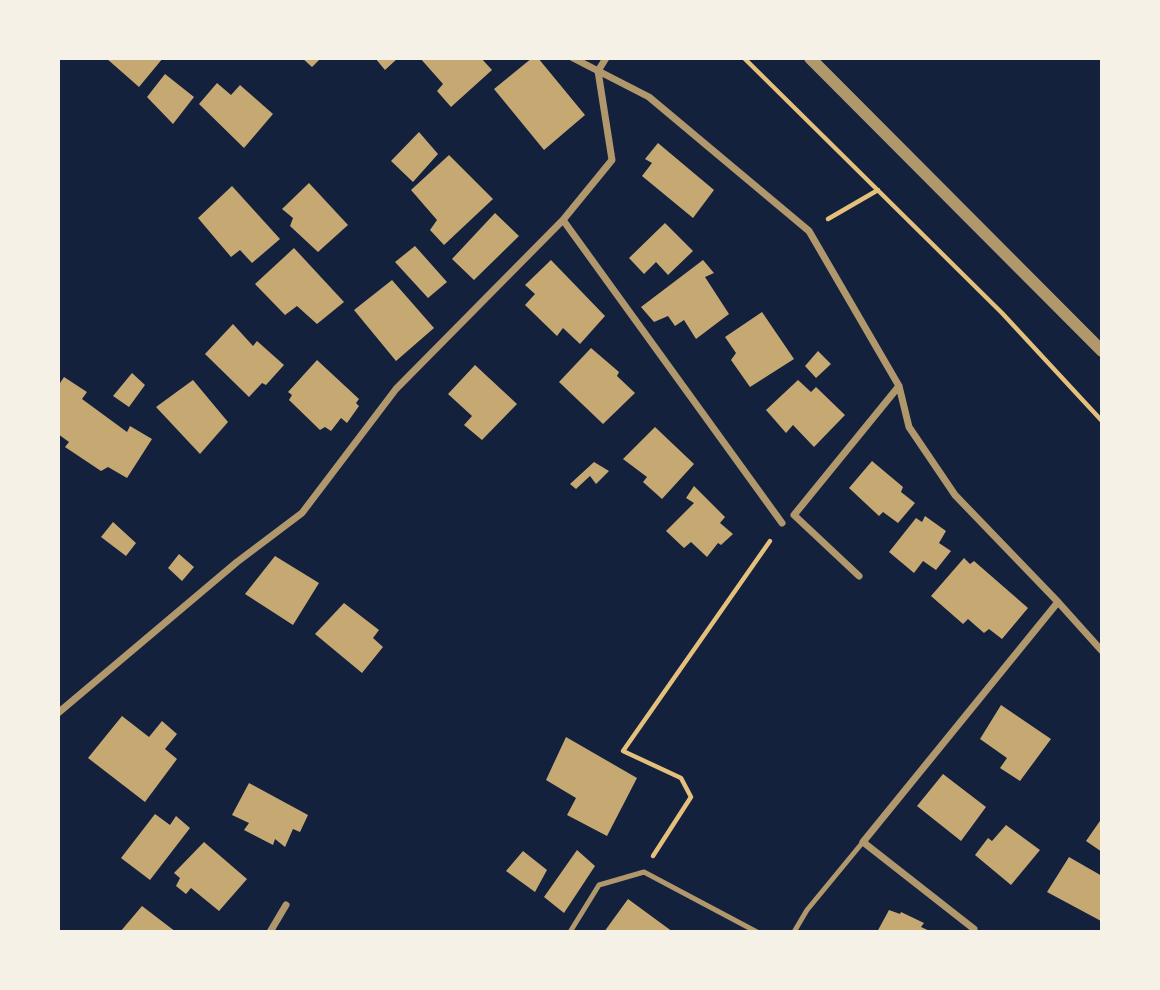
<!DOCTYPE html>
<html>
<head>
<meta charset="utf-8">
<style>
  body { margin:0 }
  #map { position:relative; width:1160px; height:990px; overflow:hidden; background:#14213d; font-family:Mulish,sans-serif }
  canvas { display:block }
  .frame { position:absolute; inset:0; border:60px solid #f6f1e7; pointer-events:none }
</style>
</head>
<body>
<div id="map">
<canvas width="1160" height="990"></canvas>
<div class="frame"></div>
</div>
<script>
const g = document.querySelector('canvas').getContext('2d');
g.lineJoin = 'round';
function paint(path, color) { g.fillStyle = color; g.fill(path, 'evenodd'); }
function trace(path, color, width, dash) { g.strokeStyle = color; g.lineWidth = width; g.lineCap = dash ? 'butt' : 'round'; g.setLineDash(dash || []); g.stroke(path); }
const building = new Path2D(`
  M 106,58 L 163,58 L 139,87 Z
  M 302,58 L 321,58 L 312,67 Z
  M 375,58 L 398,58 L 385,70 Z
  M 420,58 L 481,58 L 492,70 L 451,107 L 437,91 L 443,84 Z
  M 532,58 L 538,58 L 585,115 L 544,150 L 494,89 Z
  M 165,74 L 194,97 L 173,124 L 147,97 Z
  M 217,83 L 231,95 L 240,85 L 273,114 L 244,148 L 199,104 Z
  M 419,132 L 438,154 L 413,182 L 391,161 Z
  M 658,143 L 714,190 L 693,218 L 642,176 L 652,163 L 645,159 Z
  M 449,155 L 493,199 L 444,245 L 430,230 L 437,220 L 411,190 Z
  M 309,183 L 348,225 L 318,252 L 290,226 L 293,218 L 282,209 Z
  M 232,186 L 280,239 L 252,263 L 240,250 L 231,257 L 198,218 Z
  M 495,213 L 519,236 L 474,280 L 452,259 Z
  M 665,223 L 693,251 L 668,275 L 656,262 L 644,274 L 629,258 Z
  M 415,246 L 447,282 L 428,298 L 395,262 Z
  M 294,248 L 344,302 L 317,324 L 297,306 L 285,315 L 255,284 Z
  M 551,260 L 605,316 L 580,344 L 563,328 L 557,336 L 525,305 L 535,294 L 525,285 Z
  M 703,260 L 714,273 L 705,277 L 729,314 L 696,339 L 684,320 L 675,326 L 668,316 L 654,322 L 641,307 Z
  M 392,280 L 434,328 L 396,361 L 354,310 Z
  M 762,312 L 794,359 L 750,387 L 731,360 L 736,353 L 725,337 Z
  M 233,324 L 253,346 L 257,341 L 284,365 L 266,385 L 262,383 L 249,397 L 205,354 Z
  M 591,348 L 619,372 L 617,376 L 635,393 L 603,424 L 559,382 Z
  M 818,351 L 831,364 L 816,378 L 805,366 Z
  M 317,360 L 359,399 L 356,403 L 359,406 L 347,423 L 341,418 L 331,431 L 325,427 L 320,430 L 289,400 L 292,395 L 288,392 Z
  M 475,365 L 517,404 L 482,440 L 464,425 L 472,416 L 448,394 Z
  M 132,373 L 145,385 L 129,407 L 113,396 Z
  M 64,377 L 87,392 L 82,399 L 127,432 L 130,426 L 152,439 L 127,478 L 108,467 L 101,471 L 65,447 L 69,442 L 58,434 L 58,386 Z
  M 193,380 L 228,422 L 200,454 L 156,407 Z
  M 798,380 L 811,392 L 816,387 L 845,415 L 814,447 L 793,425 L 786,433 L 766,410 Z
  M 655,427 L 694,464 L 662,499 L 643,482 L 647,477 L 623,459 Z
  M 872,461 L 903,487 L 901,492 L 915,503 L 898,523 L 883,512 L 879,516 L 849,488 Z
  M 594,462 L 609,471 L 596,484 L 590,476 L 576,489 L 570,484 Z
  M 694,486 L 725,517 L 720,523 L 733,534 L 721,545 L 718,543 L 707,557 L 691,542 L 684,548 L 666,531 L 694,503 L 686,498 Z
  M 925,516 L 946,531 L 939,543 L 951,551 L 936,570 L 923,561 L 914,573 L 889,552 L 916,518 L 922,522 Z
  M 113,522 L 136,543 L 126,556 L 101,537 Z
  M 179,554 L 194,567 L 182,581 L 168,568 Z
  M 275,556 L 319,583 L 293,625 L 245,594 Z
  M 964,558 L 970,564 L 974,561 L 1028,608 L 1002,639 L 989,629 L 984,633 L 968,619 L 963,624 L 931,596 Z
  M 344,603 L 379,630 L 373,638 L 383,647 L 362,673 L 315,634 Z
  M 1001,705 L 1051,739 L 1020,781 L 1000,768 L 1007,758 L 980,739 Z
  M 122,716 L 149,737 L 162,721 L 177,734 L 165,749 L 177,759 L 145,802 L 88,758 Z
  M 566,737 L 637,778 L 607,836 L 567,815 L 576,798 L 546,780 Z
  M 943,774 L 986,807 L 961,841 L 917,806 Z
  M 249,783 L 308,815 L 300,832 L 293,829 L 285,847 L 275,839 L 273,845 L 244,830 L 249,823 L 232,815 Z
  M 155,814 L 170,825 L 176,816 L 190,828 L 150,880 L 121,858 Z
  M 1102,818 L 1102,852 L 1086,841 Z
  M 1006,825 L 1040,850 L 1011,885 L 975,855 L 988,838 L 992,841 Z
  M 204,842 L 247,879 L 219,911 L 191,888 L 186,894 L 176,886 L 180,878 L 174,873 Z
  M 577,850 L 595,866 L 564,913 L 544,897 Z
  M 523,851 L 547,870 L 535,892 L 506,871 Z
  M 1069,857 L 1102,876 L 1101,921 L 1047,892 Z
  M 628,899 L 673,932 L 604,932 Z
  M 142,906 L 176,932 L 120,932 Z
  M 889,910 L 900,914 L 901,912 L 924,923 L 921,927 L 932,932 L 877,932 Z`);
const path = new Path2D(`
  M 744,58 L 1002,313 L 1102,421
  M 828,219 L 878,190
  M 653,856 L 691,797 L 681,778 L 623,751 L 770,541`);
const service = new Path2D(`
  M 570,932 L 599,885 L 644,872 L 757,932
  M 794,932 L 807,910 L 863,842`);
const minor = new Path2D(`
  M 573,58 L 649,97 L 809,231 L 899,386 L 909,427 L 955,495 L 1058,602 L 1102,651
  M 563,220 L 782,523
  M 859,576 L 794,515 L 899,386
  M 58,713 L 237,562 L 302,513 L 396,389 L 563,220 L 612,160 L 598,71 L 606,58
  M 974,929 L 863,842 L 1058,602
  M 270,932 L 286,905`);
const tertiary = new Path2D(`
  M 810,58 L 1102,351`);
paint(building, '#c6a872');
trace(path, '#e5c07b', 4.5);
trace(service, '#b1986c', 5);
trace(minor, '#b1986c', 7);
trace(tertiary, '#b1986c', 12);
</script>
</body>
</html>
